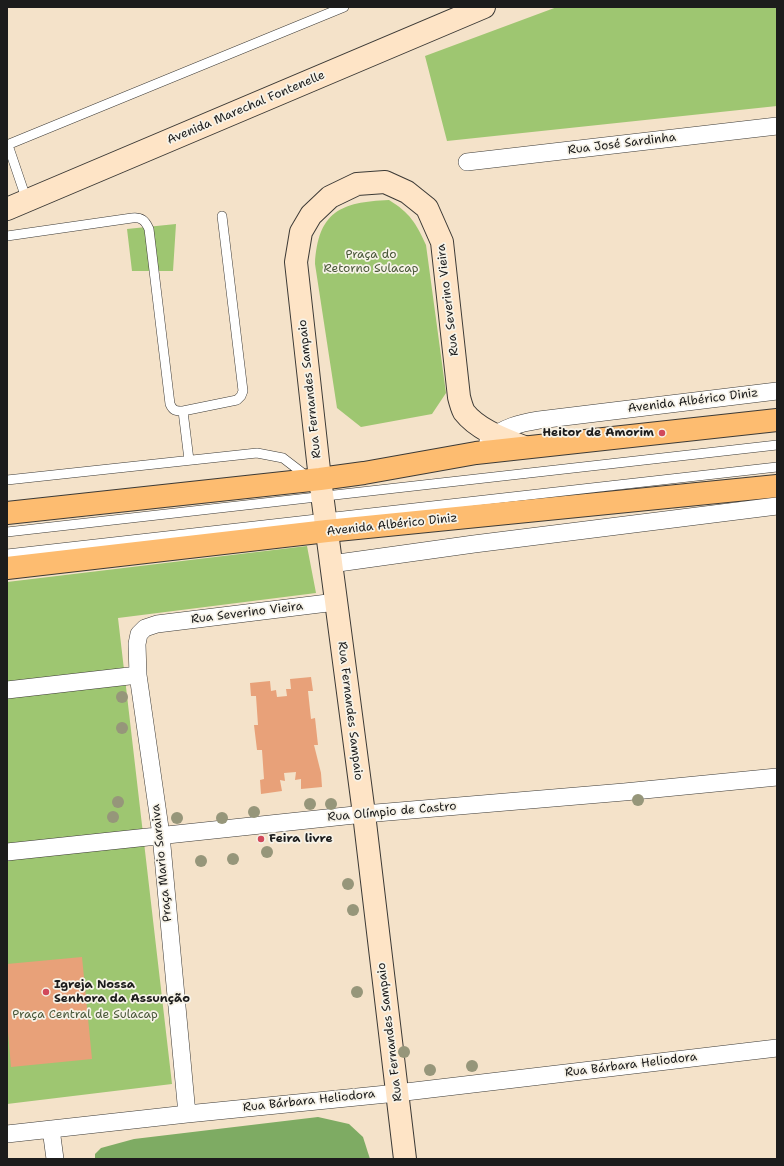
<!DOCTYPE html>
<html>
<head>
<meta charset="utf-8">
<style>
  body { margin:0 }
  #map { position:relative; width:784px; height:1166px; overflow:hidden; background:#f4e2c9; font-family:"Shantell Sans",sans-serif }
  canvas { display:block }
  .frame { position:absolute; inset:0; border:8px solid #1c1c1c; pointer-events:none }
</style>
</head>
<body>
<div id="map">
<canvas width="784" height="1166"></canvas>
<div class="frame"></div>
</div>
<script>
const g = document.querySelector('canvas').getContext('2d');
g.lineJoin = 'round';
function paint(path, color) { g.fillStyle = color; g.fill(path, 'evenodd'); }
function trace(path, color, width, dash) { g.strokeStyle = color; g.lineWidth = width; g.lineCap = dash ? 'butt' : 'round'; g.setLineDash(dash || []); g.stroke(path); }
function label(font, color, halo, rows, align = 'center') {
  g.font = font + ' "Shantell Sans",sans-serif'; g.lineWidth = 3.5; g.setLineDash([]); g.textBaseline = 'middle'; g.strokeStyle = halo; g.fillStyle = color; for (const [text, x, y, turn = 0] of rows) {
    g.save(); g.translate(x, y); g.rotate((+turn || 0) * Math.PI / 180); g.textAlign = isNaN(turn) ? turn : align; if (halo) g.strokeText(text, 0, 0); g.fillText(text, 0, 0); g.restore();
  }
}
const green = new Path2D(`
  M 557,7 L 777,7 L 777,106 L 447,141 L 425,56 Z
  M 389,200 C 410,213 416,223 426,245 L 446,393 L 432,414 L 361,427 L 337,408 L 315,264 C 318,212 340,202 389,200 Z
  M 176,224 L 173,271 L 132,271 L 127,229 Z
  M 307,546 L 316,593 L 118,618 L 172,1084 L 7,1104 L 7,582 Z`);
const forest = new Path2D(`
  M 318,1117 L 349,1124 L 363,1137 L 370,1159 L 95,1159 L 95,1154 L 101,1148 L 134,1139 Z`);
const building = new Path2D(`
  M 311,677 L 313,691 L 308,691 L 311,719 L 315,718 L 318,745 L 314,745 L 321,773 L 322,787 L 301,789 L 301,779 L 295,780 L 296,772 L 284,773 L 285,781 L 280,780 L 282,791 L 261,794 L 260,780 L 264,779 L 262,750 L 257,750 L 254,725 L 258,725 L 256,696 L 251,696 L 250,683 L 270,681 L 271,691 L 276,690 L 277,697 L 287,696 L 286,689 L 291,689 L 290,679 Z
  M 82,957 L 92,1059 L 11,1067 L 7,1020 L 7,964 Z`);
const lane = new Path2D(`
  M 7,145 L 344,7
  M 8,145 L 27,201
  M 7,236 L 132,218 C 141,217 145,220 149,229 L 170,404 C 173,411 176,411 183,411 L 237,400 L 241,396 L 243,391 L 222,216
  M 183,411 L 189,460
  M 7,480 L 257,453 L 283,458 L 309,478
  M 7,532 L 777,445
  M 7,554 L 777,467`);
const street = new Path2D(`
  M 467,162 L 777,126
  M 488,441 C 502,427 521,423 539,420 L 777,391
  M 331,564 L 474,544 L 777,506
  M 7,690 L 138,675
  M 7,852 L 364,814 L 624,792 L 777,777
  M 187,1114 L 161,835 L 138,675 L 137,644 L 139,634 L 145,628 L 157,624 L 336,602
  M 51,1129 L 55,1159
  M 7,1134 L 187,1114 L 397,1093 L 777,1048`);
const secondary = new Path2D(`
  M 7,209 L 484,7
  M 405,1159 L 364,814 L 320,479 L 296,262 L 301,232 L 311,215 L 330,197 L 357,184 L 385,182 L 407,192 L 427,208 L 442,242 L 459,397 C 460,401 462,408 464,412 C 478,430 504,439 524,447`);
const primary = new Path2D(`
  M 7,513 L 320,479 L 364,473 L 476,453 L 777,420
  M 7,568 L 327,531 L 777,486`);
const trees = [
  [122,697],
  [122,728],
  [638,800],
  [118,802],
  [310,804],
  [331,804],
  [254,812],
  [113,817],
  [177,818],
  [222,818],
  [267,852],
  [233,859],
  [201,861],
  [348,884],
  [353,910],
  [357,992],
  [404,1052],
  [472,1066],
  [430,1070]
];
const markers = [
  [662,433,4,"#d1495b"],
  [261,839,4,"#d1495b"],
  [46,992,4,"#d1495b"]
];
const streetNames = [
  ["Avenida Marechal Fontenelle",246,108,-23],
  ["Rua José Sardinha",622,144,-7],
  ["Rua Severino Vieira",448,300,-97],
  ["Rua Fernandes Sampaio",310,389,-96],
  ["Avenida Albérico Diniz",693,401,-7],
  ["Avenida Albérico Diniz",392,525,-6],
  ["Rua Severino Vieira",247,613,-7],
  ["Rua Fernandes Sampaio",350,711,83],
  ["Rua Olímpio de Castro",392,812,-5],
  ["Praça Mario Saraiva",162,863,-96],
  ["Rua Fernandes Sampaio",390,1032,-97],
  ["Rua Bárbara Heliodora",631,1065,-7],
  ["Rua Bárbara Heliodora",309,1101,-6]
];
const parkNames = [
  ["Praça do",371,255],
  ["Retorno Sulacap",371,269],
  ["Praça Central de Sulacap",85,1015]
];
const poiNames = [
  ["Heitor de Amorim",654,433,"right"],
  ["Feira livre",269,839],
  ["Igreja Nossa",54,985],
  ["Senhora da Assunção",54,999]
];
paint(green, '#9ec671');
paint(forest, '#7eab63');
paint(building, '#e8a179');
trace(lane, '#3c3a36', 10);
trace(street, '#3c3a36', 18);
trace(secondary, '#3c3a36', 24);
trace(primary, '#3c3a36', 24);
trace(lane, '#fff', 9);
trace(street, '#fff', 17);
trace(secondary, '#fee4c6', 22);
trace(primary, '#fdbc70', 22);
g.fillStyle = '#96967a';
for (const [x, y] of trees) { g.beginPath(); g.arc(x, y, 6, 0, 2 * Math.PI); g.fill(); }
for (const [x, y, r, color] of markers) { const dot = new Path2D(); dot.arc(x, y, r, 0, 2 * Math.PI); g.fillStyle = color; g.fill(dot); trace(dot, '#f7f3e8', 1.5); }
label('12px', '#1c1c1c', '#f7f3e8', streetNames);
label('12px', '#4a583a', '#f7f3e8', parkNames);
label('bold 12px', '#1c1c1c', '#f7f3e8', poiNames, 'left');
</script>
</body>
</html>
